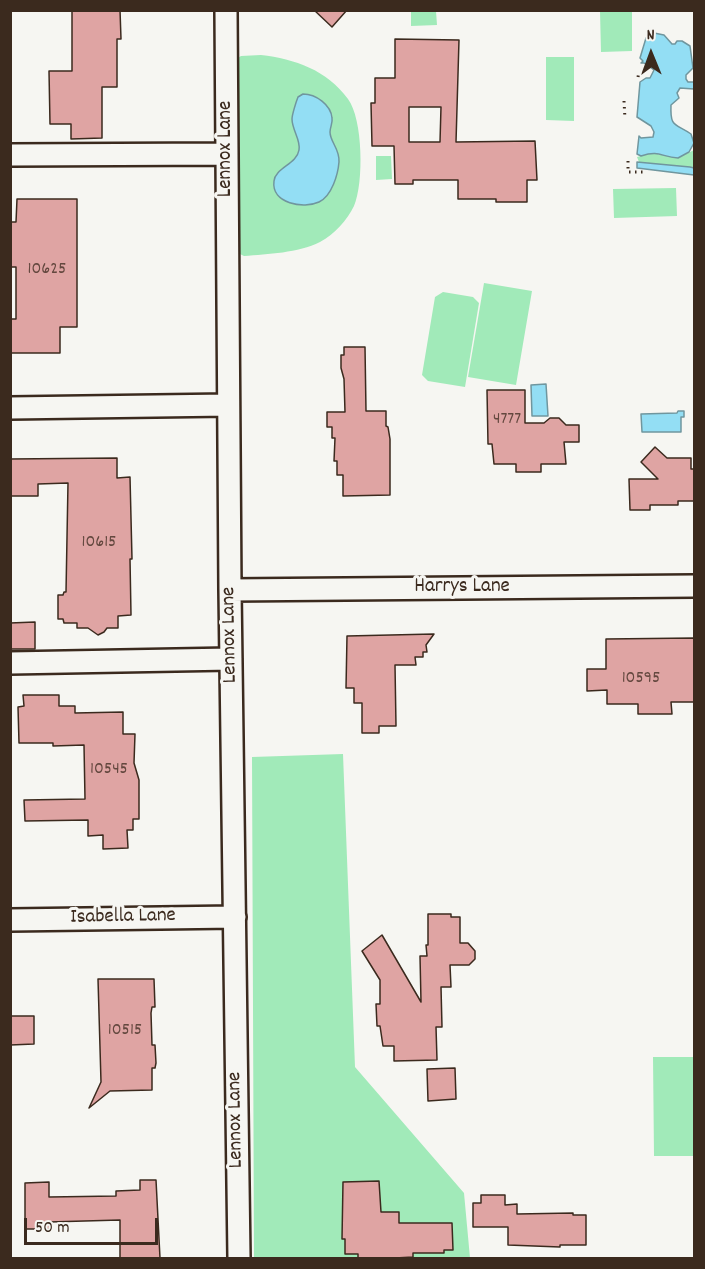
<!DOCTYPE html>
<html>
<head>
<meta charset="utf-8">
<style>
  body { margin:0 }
  #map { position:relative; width:705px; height:1269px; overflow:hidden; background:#f6f6f2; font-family:Dekko,sans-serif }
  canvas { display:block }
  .frame { position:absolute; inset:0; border:12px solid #3b2a1e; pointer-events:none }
  .north { position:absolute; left:621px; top:24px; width:60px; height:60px; -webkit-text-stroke:4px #f6f6f2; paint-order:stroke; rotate:359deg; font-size:16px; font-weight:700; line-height:24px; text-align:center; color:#3b2a1e }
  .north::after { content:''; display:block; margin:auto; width:21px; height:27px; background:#3b2a1e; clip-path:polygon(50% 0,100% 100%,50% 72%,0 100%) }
  .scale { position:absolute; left:24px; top:1218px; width:134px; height:27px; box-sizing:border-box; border:3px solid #3b2a1e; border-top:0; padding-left:8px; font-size:18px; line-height:21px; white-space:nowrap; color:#3b2a1e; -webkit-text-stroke:4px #f6f6f2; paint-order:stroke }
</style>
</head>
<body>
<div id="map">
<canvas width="705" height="1269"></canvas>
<div class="frame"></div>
<div class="north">N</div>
<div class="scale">50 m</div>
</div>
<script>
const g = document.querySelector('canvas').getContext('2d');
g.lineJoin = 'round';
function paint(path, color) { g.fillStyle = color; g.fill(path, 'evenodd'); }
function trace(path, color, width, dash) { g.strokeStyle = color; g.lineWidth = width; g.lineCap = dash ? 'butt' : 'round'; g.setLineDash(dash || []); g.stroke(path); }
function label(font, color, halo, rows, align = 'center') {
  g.font = font + ' Dekko,sans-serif'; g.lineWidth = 6; g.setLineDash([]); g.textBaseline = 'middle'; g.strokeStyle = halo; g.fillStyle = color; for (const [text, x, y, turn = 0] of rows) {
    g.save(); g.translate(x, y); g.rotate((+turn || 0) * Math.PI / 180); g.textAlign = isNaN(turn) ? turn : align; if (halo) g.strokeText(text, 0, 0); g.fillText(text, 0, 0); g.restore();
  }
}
const green = new Path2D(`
  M 411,11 L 436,11 L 437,25 L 411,26 Z
  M 600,11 L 632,11 L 632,51 L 601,52 Z
  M 261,55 C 295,59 327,70 348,99 C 363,119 364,183 354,206 C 347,220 335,234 320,242 C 298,253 268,254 244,256 L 238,253 L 236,59 L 241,56 Z
  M 546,57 L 574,57 L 574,121 L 546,120 Z
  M 694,150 L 694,168 L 639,162 L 637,157 L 652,153 L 678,158 Z
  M 376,156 L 391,156 L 392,179 L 376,180 Z
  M 676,188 L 677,216 L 614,218 L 613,189 Z
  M 484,283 L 532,291 L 516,385 L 468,377 Z
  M 443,292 L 473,297 L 479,303 L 465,387 L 428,381 L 422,375 L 435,297 Z
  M 343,754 L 355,1067 L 464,1193 L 470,1258 L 254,1258 L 252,757 Z
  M 653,1057 L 694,1057 L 694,1156 L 654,1156 Z`);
const water = new Path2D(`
  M 654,33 L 664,35 L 672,44 L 675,44 L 677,41 L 682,41 L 690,46 L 693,68 L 686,75 L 686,79 L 688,82 L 694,82 L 694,89 L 680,88 L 677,93 L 679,98 L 671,105 C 670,128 675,123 691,134 L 694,143 L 689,152 L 678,158 C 661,157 660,150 641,156 L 637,154 L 639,136 L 641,138 L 653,137 L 654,132 L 651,126 L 637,117 L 640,82 L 646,78 L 650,78 L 654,70 L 644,63 L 641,63 L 643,61 L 640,58 L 646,38 Z
  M 303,94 C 316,94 331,105 332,118 C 333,123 330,127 330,132 C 330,142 340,149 339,162 C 338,174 332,196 319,202 C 304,209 271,204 274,181 C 275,168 297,164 299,150 C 301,140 292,130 292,119 C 292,115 296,102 298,97 Z
  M 637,162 L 690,167 L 694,168 L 694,175 L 637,168 Z
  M 546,384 L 548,416 L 532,416 L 531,385 Z
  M 678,411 L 684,411 L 684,417 L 681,417 L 681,432 L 642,432 L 641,414 L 677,413 Z`);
const building = new Path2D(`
  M 72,10 L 120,10 L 121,39 L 117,39 L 117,87 L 102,87 L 102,138 L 71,139 L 71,124 L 50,124 L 49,71 L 72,71 Z
  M 314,10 L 347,10 L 332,27 Z
  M 395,39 L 459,40 L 456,142 L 535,141 L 537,180 L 527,180 L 527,202 L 496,202 L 496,199 L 458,199 L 458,180 L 413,180 L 413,184 L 395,184 L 394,146 L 372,146 L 371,103 L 375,103 L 375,78 L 395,78 ZM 409,107 L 441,107 L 440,142 L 409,142 Z
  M 17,199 L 77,199 L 77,327 L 60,327 L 60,353 L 10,353 L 10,319 L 16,319 L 16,267 L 10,267 L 10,222 L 16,222 Z
  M 344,347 L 365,347 L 366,411 L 386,411 L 386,426 L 388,427 L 390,439 L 390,495 L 343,496 L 343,475 L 337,475 L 337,461 L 334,461 L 335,438 L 332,438 L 332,427 L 327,427 L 327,412 L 345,412 L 344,379 L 341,368 L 341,355 L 344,355 Z
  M 487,390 L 525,390 L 525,423 L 544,423 L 550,418 L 559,418 L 566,425 L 579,425 L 579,442 L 564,442 L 566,464 L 541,464 L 541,472 L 516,472 L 516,464 L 494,464 L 492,444 L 488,444 Z
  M 655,447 L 667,458 L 691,458 L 691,469 L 694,469 L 694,501 L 678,501 L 678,505 L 650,505 L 650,510 L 630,510 L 629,479 L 658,479 L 641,462 Z
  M 117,458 L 117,478 L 130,477 L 132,559 L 130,559 L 131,615 L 118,616 L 118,628 L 107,628 L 104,632 L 98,635 L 88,628 L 77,628 L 77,623 L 64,623 L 63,619 L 58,619 L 58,595 L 63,595 L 64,592 L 66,592 L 68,483 L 38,484 L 38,496 L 10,496 L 10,459 Z
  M 35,622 L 35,649 L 10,649 L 10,623 Z
  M 434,634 L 426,645 L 427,652 L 423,652 L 423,657 L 415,657 L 416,665 L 395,665 L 396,726 L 379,726 L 379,733 L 362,733 L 362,703 L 354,703 L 354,688 L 346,688 L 347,636 Z
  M 694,638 L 694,702 L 671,702 L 672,714 L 638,714 L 638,704 L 607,704 L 607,690 L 587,691 L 587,669 L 606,669 L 606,639 Z
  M 23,695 L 59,695 L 59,706 L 75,706 L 75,713 L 123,712 L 123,734 L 135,734 L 134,763 L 139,780 L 139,819 L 133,819 L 133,830 L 127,830 L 128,848 L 103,849 L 103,835 L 88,836 L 88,820 L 25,821 L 24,800 L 85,799 L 84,745 L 53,746 L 53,743 L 19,743 L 18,707 L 24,706 Z
  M 428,914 L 451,914 L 451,917 L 460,917 L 460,943 L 468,943 L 475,951 L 475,959 L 469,965 L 450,965 L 451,987 L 441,987 L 442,1027 L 436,1027 L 437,1060 L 394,1061 L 394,1046 L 383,1046 L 380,1026 L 377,1026 L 376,1004 L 380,1004 L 380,980 L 362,951 L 382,935 L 421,1002 L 420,956 L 427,956 L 426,945 L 428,945 Z
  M 98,979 L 154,979 L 155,1007 L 152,1007 L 151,1013 L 152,1045 L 155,1045 L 156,1063 L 155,1068 L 152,1068 L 152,1090 L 110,1091 L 89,1108 L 101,1082 Z
  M 10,1016 L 34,1016 L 34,1044 L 10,1045 Z
  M 455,1068 L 456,1099 L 428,1101 L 427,1069 Z
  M 140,1180 L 156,1180 L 160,1258 L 120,1258 L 120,1220 L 49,1222 L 50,1229 L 25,1229 L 25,1183 L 49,1182 L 49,1197 L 116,1196 L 116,1191 L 140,1190 Z
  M 379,1181 L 381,1212 L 399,1212 L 399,1223 L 452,1223 L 453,1250 L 444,1250 L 444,1253 L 413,1253 L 413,1257 L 395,1258 L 358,1258 L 358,1254 L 345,1254 L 345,1239 L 342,1239 L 343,1182 Z
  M 481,1195 L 505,1195 L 505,1205 L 517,1204 L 517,1214 L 573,1213 L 573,1215 L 586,1215 L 586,1245 L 560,1245 L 560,1247 L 508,1245 L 508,1227 L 473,1227 L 473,1203 L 481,1203 Z`);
const path = new Path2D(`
  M 638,77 L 639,72
  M 624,101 L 625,119
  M 628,161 L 628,172 L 645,172`);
const minor = new Path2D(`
  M 226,10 L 230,590 L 239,1258
  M 10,155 L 227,154
  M 10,408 L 228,405
  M 230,590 L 694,586
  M 10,663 L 231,659
  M 10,920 L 235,917`);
const numberNames = [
  ["10625",47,271],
  ["4777",507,421],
  ["10615",99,544],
  ["10595",641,680],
  ["10545",109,771],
  ["10515",125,1032]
];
const streetNames = [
  ["Lennox Lane",227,149,-90],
  ["Harrys Lane",462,588],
  ["Lennox Lane",231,635,-91],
  ["Isabella Lane",123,918,-1],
  ["Lennox Lane",237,1120,-91]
];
paint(green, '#a1eab9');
paint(water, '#93def4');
trace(water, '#70969e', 1.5);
paint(building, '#dfa4a3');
trace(building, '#3b2a1e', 1.5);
trace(minor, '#3b2a1e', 26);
trace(path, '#3b2a1e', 3, [1.5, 4.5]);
trace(minor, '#f6f6f2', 21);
label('18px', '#64483f', null, numberNames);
label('21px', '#3b2a1e', '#f6f6f2', streetNames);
</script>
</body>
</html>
